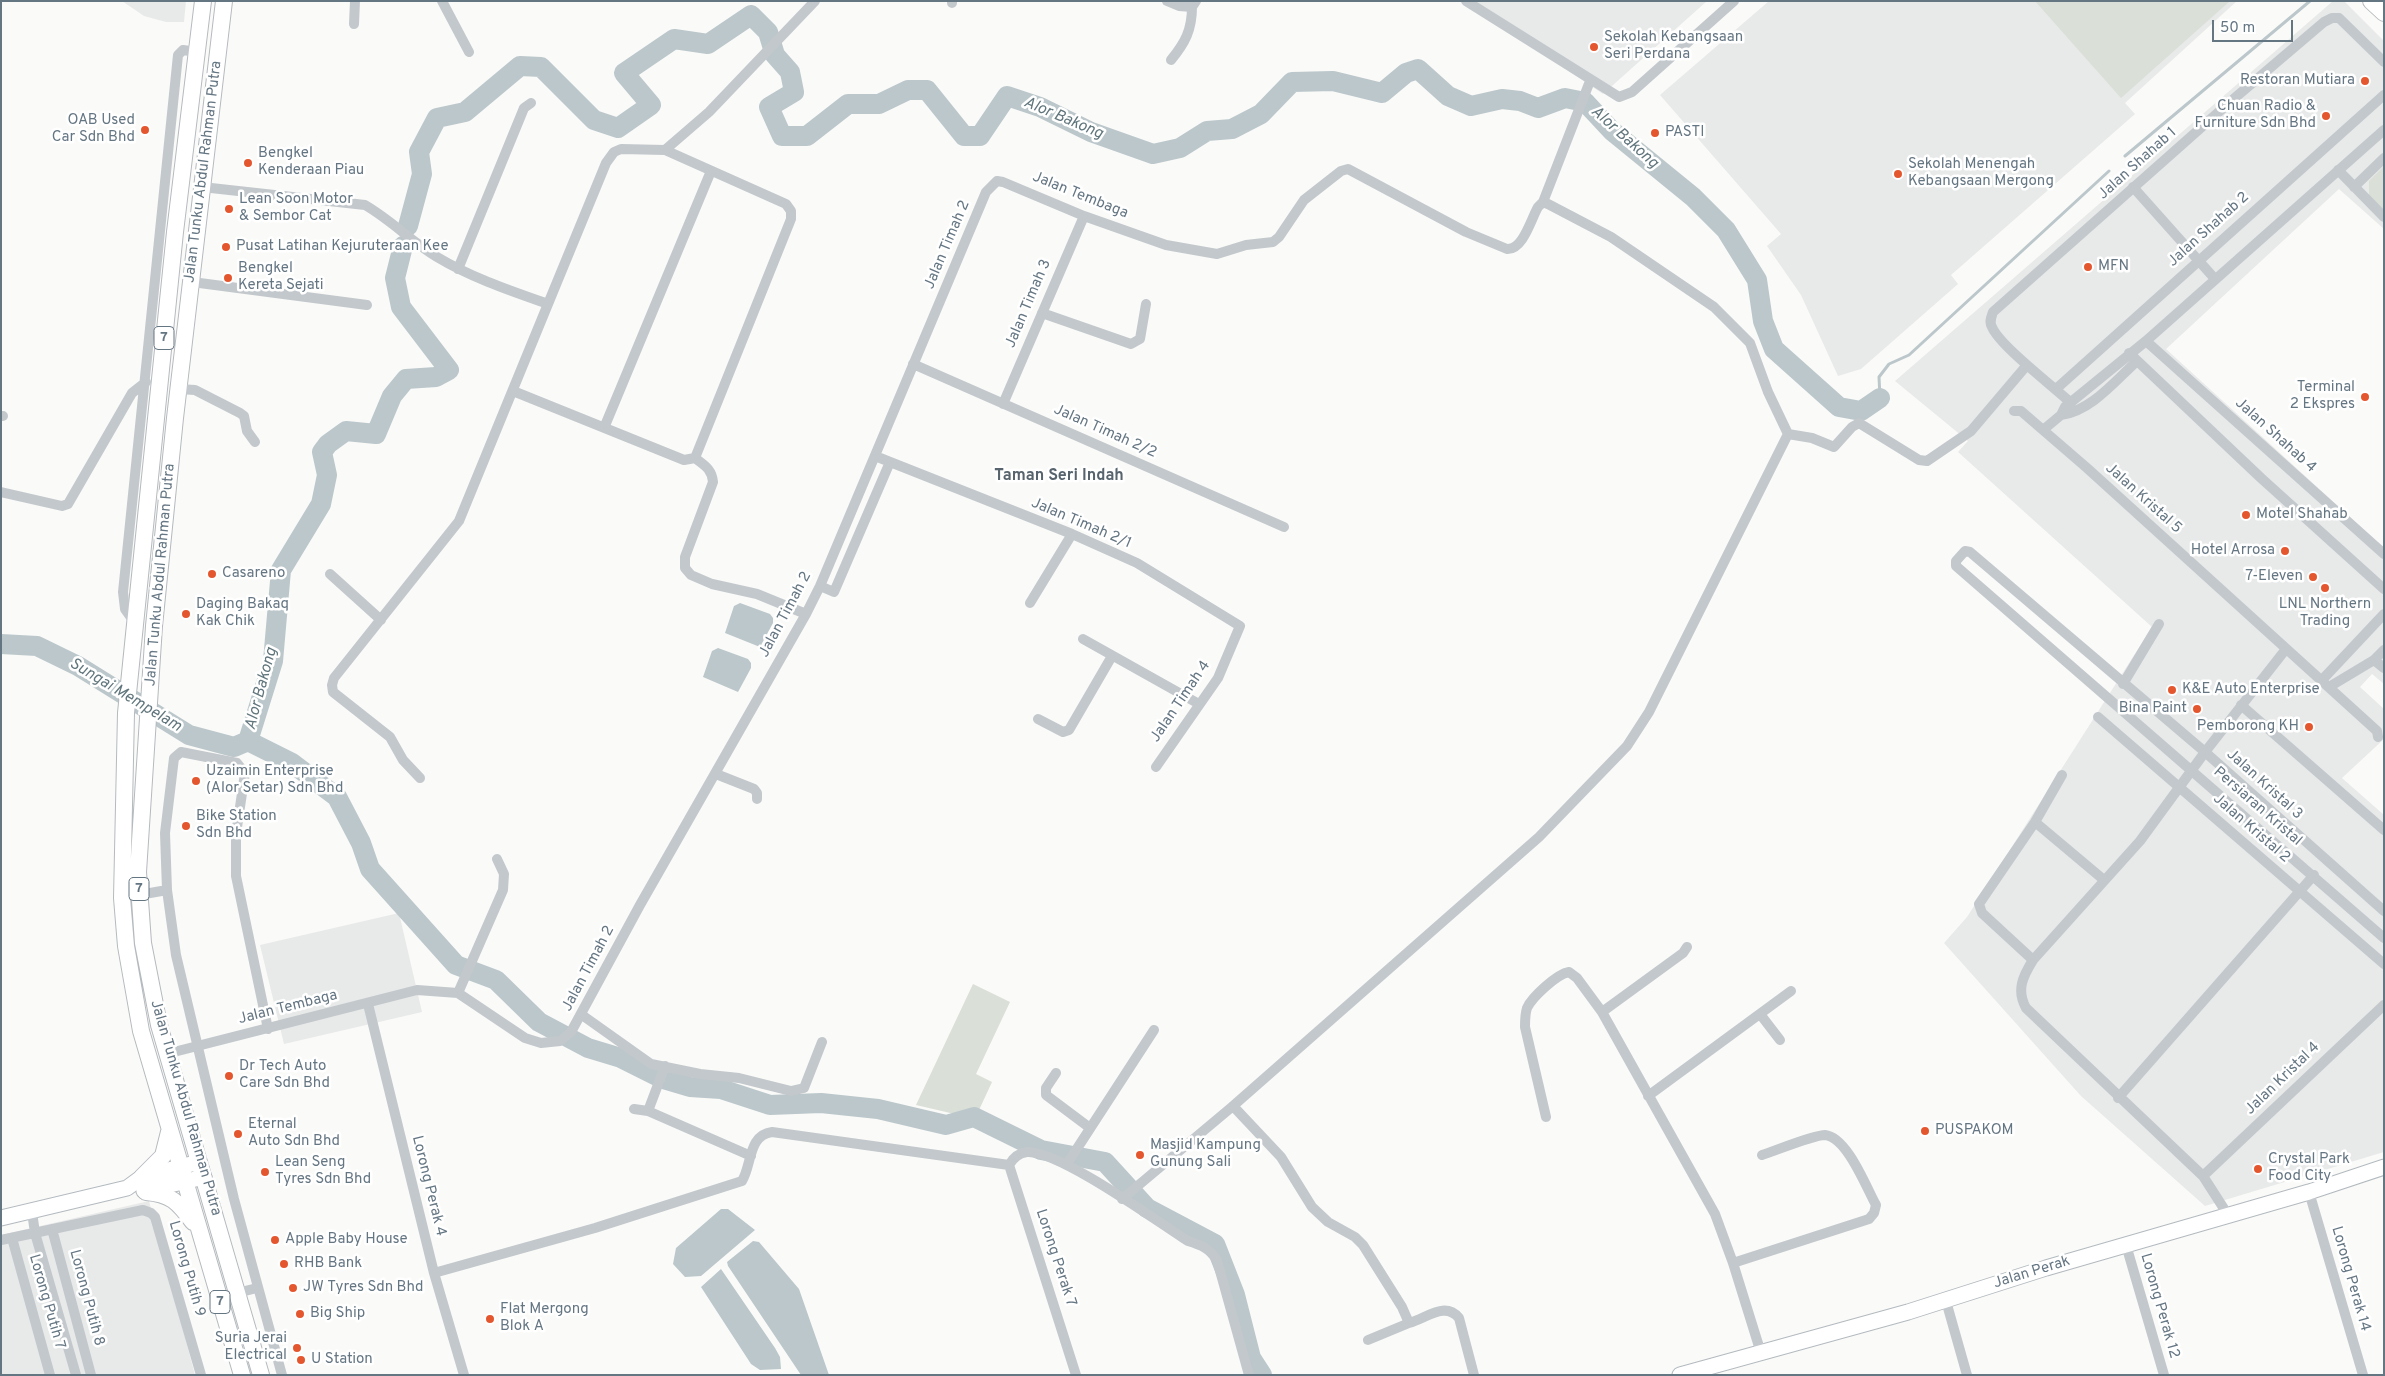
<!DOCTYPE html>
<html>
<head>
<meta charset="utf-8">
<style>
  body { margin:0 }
  #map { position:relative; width:2385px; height:1376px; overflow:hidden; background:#fafaf8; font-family:Overpass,sans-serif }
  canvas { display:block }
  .frame { position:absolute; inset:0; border:2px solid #657683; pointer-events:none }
  .scale { position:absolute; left:2212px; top:20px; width:81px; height:22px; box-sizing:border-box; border:2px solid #657683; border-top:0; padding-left:6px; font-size:15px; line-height:18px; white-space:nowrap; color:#657683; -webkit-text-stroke:4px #fff; paint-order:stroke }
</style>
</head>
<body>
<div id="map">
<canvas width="2385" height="1376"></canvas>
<div class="frame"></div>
<div class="scale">50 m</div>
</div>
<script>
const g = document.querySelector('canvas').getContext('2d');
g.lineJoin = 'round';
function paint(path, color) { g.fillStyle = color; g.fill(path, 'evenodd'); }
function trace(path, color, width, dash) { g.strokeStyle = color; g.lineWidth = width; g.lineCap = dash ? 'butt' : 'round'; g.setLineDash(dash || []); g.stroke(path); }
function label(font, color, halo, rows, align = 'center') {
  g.font = font + ' Overpass,sans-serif'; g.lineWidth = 5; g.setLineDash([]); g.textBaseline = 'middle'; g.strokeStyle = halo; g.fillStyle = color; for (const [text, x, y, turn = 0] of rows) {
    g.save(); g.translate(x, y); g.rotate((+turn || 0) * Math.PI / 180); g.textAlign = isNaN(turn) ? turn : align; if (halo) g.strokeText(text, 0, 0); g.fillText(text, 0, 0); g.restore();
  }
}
const built = new Path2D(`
  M 122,1 L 186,1 L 184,22 L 166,22 L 144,16 Z
  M 1464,1 L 1707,1 L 1603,94 Z
  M 1769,1 L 2237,1 L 2125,103 L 2135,114 L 1951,275 L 1958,284 L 1861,369 L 1838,376 L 1801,295 L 1767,246 L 1781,234 L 1660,95 Z
  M 2333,1 L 2344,1 L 2384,41 L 2384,229 L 2339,189 L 2166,349 L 2384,548 L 2384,684 L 2372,674 L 2360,687 L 2384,709 L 2384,739 L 2342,778 L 2384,815 L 2384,1152 L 2205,1206 L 2081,1096 L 1944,943 L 1967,917 L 2152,627 L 1958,452 L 1968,441 L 1895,381 Z
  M 399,913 L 422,1012 L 284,1044 L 260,945 Z
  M 149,1201 L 195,1375 L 1,1375 L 1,1235 Z`);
const green = new Path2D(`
  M 2035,1 L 2230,1 L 2121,98 Z
  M 2384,166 L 2384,210 L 2369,196 L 2369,181 Z
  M 973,984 L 1010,1002 L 976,1074 L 992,1082 L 979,1110 L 969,1109 L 959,1115 L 916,1105 Z`);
const water = new Path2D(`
  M 740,603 L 770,614 L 773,618 L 773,623 L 760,647 L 725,633 L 734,606 Z
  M 718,648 L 748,659 L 751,663 L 751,668 L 738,692 L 703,677 L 712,651 Z
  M 721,1209 L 728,1209 L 755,1230 L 701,1276 L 685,1277 L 673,1264 L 676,1248 Z
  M 753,1241 L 759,1242 L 799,1289 L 829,1375 L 801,1375 L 728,1266 L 727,1262 Z
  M 721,1269 L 775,1348 L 780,1357 L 781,1369 L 760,1370 L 751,1364 L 701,1287 Z`);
const stream = new Path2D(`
  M 2125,156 L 2310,1
  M 1880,398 L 1879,377 L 1889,364 L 1909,355 L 2109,171`);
const river = new Path2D(`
  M 408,226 L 422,174 L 419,152 L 437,118 L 465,112 L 520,66 L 541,67 L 594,120 L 618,128 L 651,105 L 624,73 L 674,39 L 708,44 L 751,15 L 768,32 L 775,55 L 790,72 L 794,92 L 769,107 L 782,136 L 807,136 L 848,104 L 879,104 L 908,90 L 927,90 L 964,136 L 980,136 L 1007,96 L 1040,107 L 1091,132 L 1153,154 L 1180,148 L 1207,131 L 1232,129 L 1261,114 L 1292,82 L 1333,81 L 1382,93 L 1406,73 L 1418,69 L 1448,96 L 1471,106 L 1502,99 L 1520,101 L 1538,108 L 1565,98 L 1585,102 L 1612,131 L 1693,197 L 1726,230 L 1757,280 L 1763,321 L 1774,349 L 1839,407 L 1861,411 L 1880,398
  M 1,644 L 37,646 L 78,666 L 189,735 L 234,747 L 248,741
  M 248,741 L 292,763 L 337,797 L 361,843 L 370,869 L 456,965 L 496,980 L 539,1022 L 588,1048 L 621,1058 L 663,1079 L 690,1087 L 721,1089 L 770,1105 L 821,1103 L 878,1109 L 946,1125 L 974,1117 L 1041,1150 L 1105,1162 L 1147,1208 L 1215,1244 L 1235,1295 L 1251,1358 L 1262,1375
  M 248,741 L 273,661 L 281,570 L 321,504 L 327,475 L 322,452 L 328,444 L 346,431 L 376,434 L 392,396 L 406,379 L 436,377 L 449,370 L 401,307 L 395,278 L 403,246`);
const street = new Path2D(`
  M 442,1 L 469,52
  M 1167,1 L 1179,6 L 1192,7 L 1196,1
  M 1466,1 L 1619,97 L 1632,92 L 1734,1
  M 952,3 L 952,1
  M 354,24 L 355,1
  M 1171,60 C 1185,43 1192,30 1192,7
  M 665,150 L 709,112 L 815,1
  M 2338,170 L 2384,217
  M 202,187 L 365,205 C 391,220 412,242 437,257 C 472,278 511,291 548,304 L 459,521 L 334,678 L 332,685 L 333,692 L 390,737 L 403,760 L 420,778
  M 2133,187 L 2215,279
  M 2354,187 L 2384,158
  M 1543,202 L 1590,81
  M 458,269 L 524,108 L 531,103
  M 192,282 L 367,305
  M 548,304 L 606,163 L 614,152 L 621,149 L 665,150 L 786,204 L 791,211 L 791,219 L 695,458
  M 1042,313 L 1131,344 L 1140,339 L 1146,304
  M 2146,341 L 2384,554
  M 2129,353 L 2261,478 L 2384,589
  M 913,364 L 1284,527
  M 179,389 L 195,390 L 240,413 L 244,416 L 247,431 L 255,442
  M 2056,389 L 2384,95
  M 513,391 L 684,460 L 695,458 C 704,465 712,469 713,482 L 685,557 L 685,568 L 691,575 L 712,584 L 757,594 L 806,614
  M 2071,403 C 2054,387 1999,345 1992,327 C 1989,322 1991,318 1993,312 L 2230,102 L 2324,22 L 2332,18 L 2339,18 L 2384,62
  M 1003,404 L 1084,216
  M 2014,411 L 2021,411 L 2087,468 L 2377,731 L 2378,737
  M 2061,415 C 2091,411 2115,381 2136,362
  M 1,416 L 3,416
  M 604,428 L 711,171
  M 2043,430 L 2061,415 L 2065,407 L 2146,341 L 2384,130
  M 1788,434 L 1812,438 L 1834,447 L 1852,427 L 1859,423 L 1919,460 L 1927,461 L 1971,431 L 2027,365
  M 875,456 L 1072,534 L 1137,563 L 1240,626 L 1218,678 L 1156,767
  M 1,492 L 62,506 L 68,504 L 132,393 L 146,382
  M 330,574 L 381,620
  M 820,586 L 834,592 L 890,462
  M 1030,603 L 1072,534
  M 135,623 L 125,609 L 123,592 L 178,55 L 183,50 L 197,52
  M 1083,639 L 1199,704
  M 2374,660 L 2384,668
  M 2322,680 L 2384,614
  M 2123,684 L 2159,624
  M 2329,687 L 2374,660 L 2384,650
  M 2241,705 L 2384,830
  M 2098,717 L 2384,964
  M 1038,719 L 1063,732 L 1069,730 L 1112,656
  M 716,774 L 754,789 L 757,793 L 757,799
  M 2035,822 L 2104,880
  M 139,895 L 167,890
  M 2384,911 L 2205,752 L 1970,552 L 1965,551 L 1956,561 L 1956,566 L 2384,938
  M 2033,960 L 1982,913 L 1979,904 L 2035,822 L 2062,775
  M 458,993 L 503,890 L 504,874 L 497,859
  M 368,1004 L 434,1273 L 464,1375
  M 1602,1012 L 1683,953 L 1687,947
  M 1760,1014 L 1780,1040
  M 582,1015 L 651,1064 L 700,1074 L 739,1078 L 791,1091 L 804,1088 L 822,1042
  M 268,1029 L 236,876 L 236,834 L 245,773 L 237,763 L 181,752 L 174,758 L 165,833 L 167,890 L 176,955 L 234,1199 L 282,1375
  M 166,1054 L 417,990 L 458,993 L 525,1038 L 541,1043 L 560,1041 L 571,1032 L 640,905 L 806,614 L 820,586 L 986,192 L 997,181 L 1003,182 L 1084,216 L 1166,245 L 1217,254 L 1246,245 L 1273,242 L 1279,237 L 1304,200 L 1341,171 L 1348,169 L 1466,232 L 1507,249 C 1523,250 1531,219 1538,207 L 1543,202 L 1548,204 L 1611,237 L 1714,307 L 1750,343 L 1768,392 L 1788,434
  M 1056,1073 L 1046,1088 L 1046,1095 L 1090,1128
  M 1648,1096 L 1791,991
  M 2118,1098 L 2314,875
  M 1233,1106 L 1281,1157 L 1312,1207 L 1328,1222 L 1355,1237 L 1363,1245 L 1402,1307 L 1409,1323 C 1427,1318 1445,1301 1459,1318 L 1474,1375
  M 634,1109 L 648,1111 L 751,1156
  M 648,1111 L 665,1066
  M 1546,1117 L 1525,1027 C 1525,1021 1525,1014 1527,1008 C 1532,997 1557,974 1569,972 L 1577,978 L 1602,1012 L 1715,1214 L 1733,1263 L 1761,1353
  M 1067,1164 L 1154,1030
  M 2203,1176 L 2384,1005
  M 2309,1192 L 2363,1375
  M 1122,1199 L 1233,1106 L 1539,837 L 1627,746 L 1649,712 L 1788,434
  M 32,1212 L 35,1233 L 76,1375
  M 2228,1215 L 2203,1176 L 2026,1008 C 2016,990 2023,976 2033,960 L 2140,841 L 2205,752 L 2286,649
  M 52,1229 L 91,1375
  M 12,1238 L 50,1375
  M 1,1240 L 143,1210 L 151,1213 L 155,1217 L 201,1375
  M 2126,1245 L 2164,1375
  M 1733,1263 L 1869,1219 L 1874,1213 L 1876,1205 C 1866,1187 1847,1137 1825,1135 C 1813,1135 1775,1151 1762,1155
  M 434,1273 L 595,1228 L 742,1181 C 752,1165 748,1135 772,1132 L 1009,1165
  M 237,1293 L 257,1288
  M 1946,1301 L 1967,1375
  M 1368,1340 L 1409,1323
  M 1076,1375 L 1009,1165 C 1013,1158 1019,1153 1027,1152 C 1059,1150 1158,1222 1188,1241 C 1201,1245 1209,1248 1217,1260 L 1249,1375`);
const secondary = new Path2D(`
  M 144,1191 L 204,1177
  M 1,1218 L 127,1188 L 142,1177 L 199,1162
  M 1680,1375 L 1908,1312 L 2046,1268 L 2309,1192 L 2384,1167`);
const primary = new Path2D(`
  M 203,1 L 175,232 L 126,713 L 122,898 L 126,946 L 141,1031 L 242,1375
  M 224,1 L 175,418 L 154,626 L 138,872 L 143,943 L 159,1025 L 261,1375
  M 2371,1 L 2384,13
  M 142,1177 L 163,1156 L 169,1132
  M 146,1192 C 171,1194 178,1202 193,1222`);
const markers = [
  [1594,47,5,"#e4572e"],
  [2365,81,5,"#e4572e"],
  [2326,116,5,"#e4572e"],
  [145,130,5,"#e4572e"],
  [1655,133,5,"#e4572e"],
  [248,163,5,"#e4572e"],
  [1898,174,5,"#e4572e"],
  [229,209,5,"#e4572e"],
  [226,247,5,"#e4572e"],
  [2088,267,5,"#e4572e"],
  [228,278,5,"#e4572e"],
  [2365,397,5,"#e4572e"],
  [2246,515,5,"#e4572e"],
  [2285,551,5,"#e4572e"],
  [212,574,5,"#e4572e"],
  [2313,577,5,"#e4572e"],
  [2325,588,5,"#e4572e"],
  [186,614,5,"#e4572e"],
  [2172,690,5,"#e4572e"],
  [2197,709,5,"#e4572e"],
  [2309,727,5,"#e4572e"],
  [196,781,5,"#e4572e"],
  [186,826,5,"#e4572e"],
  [229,1076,5,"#e4572e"],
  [1925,1131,5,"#e4572e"],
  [238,1134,5,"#e4572e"],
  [1140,1155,5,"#e4572e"],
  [2258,1169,5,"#e4572e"],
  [265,1172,5,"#e4572e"],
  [275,1240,5,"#e4572e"],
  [284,1264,5,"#e4572e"],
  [293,1288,5,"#e4572e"],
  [300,1314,5,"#e4572e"],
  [490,1319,5,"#e4572e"],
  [297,1348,5,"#e4572e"],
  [301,1360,5,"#e4572e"]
];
const shields = [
  [164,338,20],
  [139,889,20],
  [220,1302,20]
];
const shieldNames = [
  ["7",164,338],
  ["7",139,889],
  ["7",220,1302]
];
const poiNames = [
  ["Sekolah Kebangsaan",1604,38],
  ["Seri Perdana",1604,55],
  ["Restoran Mutiara",2355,81,"right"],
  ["Chuan Radio &",2316,107,"right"],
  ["Furniture Sdn Bhd",2316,124,"right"],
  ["OAB Used",135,121,"right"],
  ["Car Sdn Bhd",135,138,"right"],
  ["PASTI",1665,133],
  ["Bengkel",258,154],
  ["Kenderaan Piau",258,171],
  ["Sekolah Menengah",1908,165],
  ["Kebangsaan Mergong",1908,182],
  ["Lean Soon Motor",239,200],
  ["& Sembor Cat",239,217],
  ["Pusat Latihan Kejuruteraan Kee",236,247],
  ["MFN",2098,267],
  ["Bengkel",238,269],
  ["Kereta Sejati",238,286],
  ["Terminal",2355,388,"right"],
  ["2 Ekspres",2355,405,"right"],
  ["Motel Shahab",2256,515],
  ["Hotel Arrosa",2275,551,"right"],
  ["Casareno",222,574],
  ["7-Eleven",2303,577,"right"],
  ["Daging Bakaq",196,605],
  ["Kak Chik",196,622],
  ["LNL Northern",2325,605,"center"],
  ["Trading",2325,622,"center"],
  ["K&E Auto Enterprise",2182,690],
  ["Bina Paint",2187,709,"right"],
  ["Pemborong KH",2299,727,"right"],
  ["Uzaimin Enterprise",206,772],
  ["(Alor Setar) Sdn Bhd",206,789],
  ["Bike Station",196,817],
  ["Sdn Bhd",196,834],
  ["Dr Tech Auto",239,1067],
  ["Care Sdn Bhd",239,1084],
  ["Eternal",248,1125],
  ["Auto Sdn Bhd",248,1142],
  ["PUSPAKOM",1935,1131],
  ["Masjid Kampung",1150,1146],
  ["Gunung Sali",1150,1163],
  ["Crystal Park",2268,1160],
  ["Food City",2268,1177],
  ["Lean Seng",275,1163],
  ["Tyres Sdn Bhd",275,1180],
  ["Apple Baby House",285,1240],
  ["RHB Bank",294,1264],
  ["JW Tyres Sdn Bhd",303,1288],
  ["Flat Mergong",500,1310],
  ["Blok A",500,1327],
  ["Big Ship",310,1314],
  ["Suria Jerai",287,1339,"right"],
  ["Electrical",287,1356,"right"],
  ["U Station",311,1360]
];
const streetNames = [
  ["Jalan Shahab 1",2138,164,-42],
  ["Jalan Tunku Abdul Rahman Putra",204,172,-83],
  ["Jalan Tembaga",1080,196,22],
  ["Jalan Shahab 2",2209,230,-42],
  ["Jalan Timah 2",948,245,-67],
  ["Jalan Timah 3",1029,304,-67],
  ["Jalan Timah 2/2",1105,432,24],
  ["Jalan Shahab 4",2275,436,42],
  ["Jalan Kristal 5",2143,499,42],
  ["Jalan Timah 2/1",1081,524,23],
  ["Jalan Tunku Abdul Rahman Putra",161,575,-85],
  ["Jalan Timah 2",786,615,-62],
  ["Jalan Timah 4",1181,702,-56],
  ["Jalan Kristal 3",2264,785,42],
  ["Persiaran Kristal",2257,807,41],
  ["Jalan Kristal 2",2251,829,41],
  ["Jalan Timah 2",589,969,-62],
  ["Jalan Tembaga",288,1008,-14],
  ["Jalan Kristal 4",2283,1079,-44],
  ["Jalan Tunku Abdul Rahman Putra",185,1108,74],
  ["Lorong Perak 4",428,1186,76],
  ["Lorong Perak 7",1055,1258,72],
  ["Lorong Putih 9",186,1269,74],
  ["Jalan Perak",2032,1273,-17],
  ["Lorong Perak 14",2350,1279,74],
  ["Lorong Putih 8",86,1298,75],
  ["Lorong Putih 7",46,1302,74],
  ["Lorong Perak 12",2159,1306,74]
];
const waterNames = [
  ["Alor Bakong",1063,119,23],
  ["Alor Bakong",1624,138,42],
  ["Alor Bakong",262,689,-75],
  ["Sungai Mempelam",125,696,31]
];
const neighbourhoodNames = [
  ["Taman Seri Indah",1059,477]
];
paint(built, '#e8e9e9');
paint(green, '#dadfd7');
paint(water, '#bbc7cb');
trace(stream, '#bbc7cb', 3);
trace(river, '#bbc7cb', 20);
trace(secondary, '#b3babf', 17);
trace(primary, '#b5babe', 18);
trace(street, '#c3c8cc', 10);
trace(secondary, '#fff', 15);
trace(primary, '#fff', 16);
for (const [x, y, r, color] of markers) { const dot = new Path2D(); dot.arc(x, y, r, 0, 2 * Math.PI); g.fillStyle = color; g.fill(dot); trace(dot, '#fff', 2); }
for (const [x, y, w] of shields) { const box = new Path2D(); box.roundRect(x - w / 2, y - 11.5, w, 23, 4); g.fillStyle = '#fff'; g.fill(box); trace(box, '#657683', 1); }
label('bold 14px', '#657683', null, shieldNames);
label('15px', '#657683', '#fff', poiNames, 'left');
label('15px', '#657683', '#fff', streetNames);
label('italic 16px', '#60757c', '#fff', waterNames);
label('bold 16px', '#57646e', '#fff', neighbourhoodNames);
</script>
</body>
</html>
